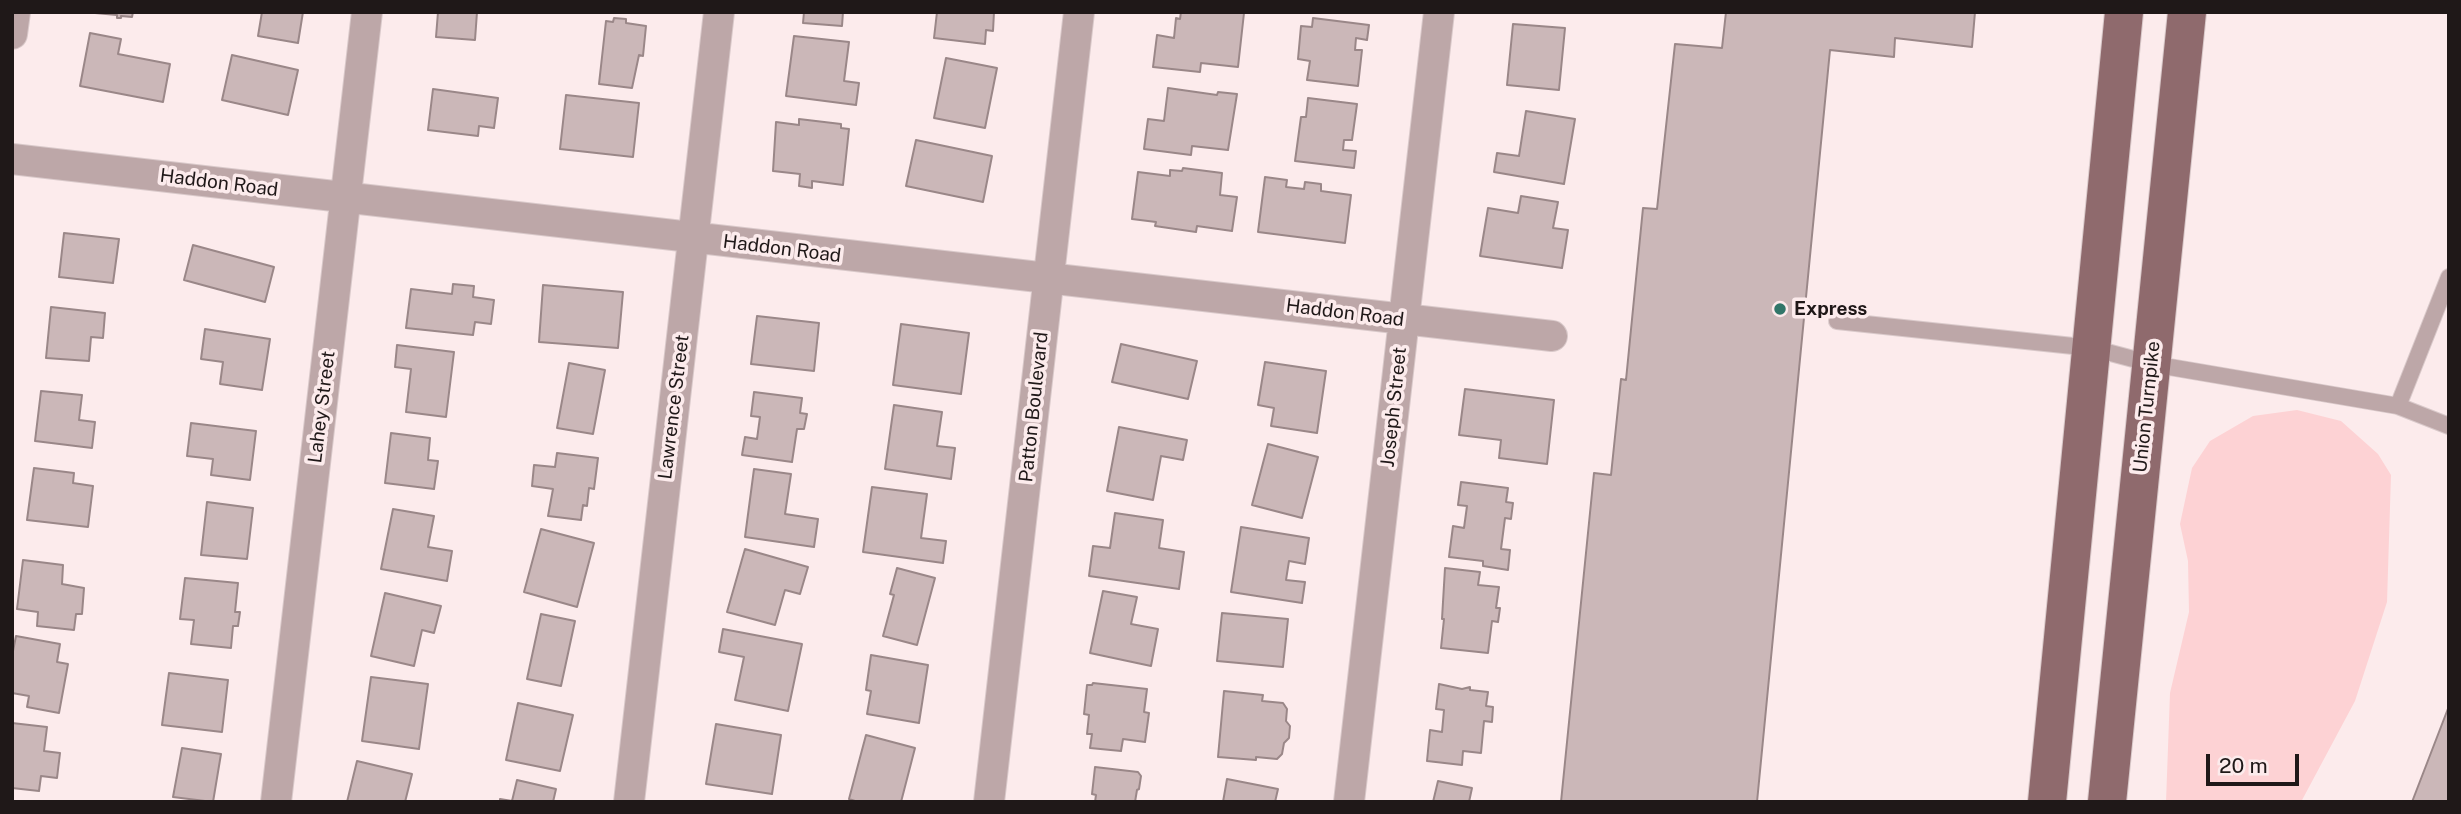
<!DOCTYPE html>
<html>
<head>
<meta charset="utf-8">
<style>
  body { margin:0 }
  #map { position:relative; width:2461px; height:814px; overflow:hidden; background:#fcebec; font-family:"Public Sans",sans-serif }
  canvas { display:block }
  .frame { position:absolute; inset:0; border:14px solid #1f1818; pointer-events:none }
  .scale { position:absolute; left:2206px; top:754px; width:93px; height:32px; box-sizing:border-box; border:4px solid #1f1818; border-top:0; padding-left:9px; font-size:21px; line-height:24px; white-space:nowrap; color:#1f1818; -webkit-text-stroke:5px #fcebec; paint-order:stroke }
</style>
</head>
<body>
<div id="map">
<canvas width="2461" height="814"></canvas>
<div class="frame"></div>
<div class="scale">20 m</div>
</div>
<script>
const g = document.querySelector('canvas').getContext('2d');
g.lineJoin = 'round';
function paint(path, color) { g.fillStyle = color; g.fill(path, 'evenodd'); }
function trace(path, color, width, dash) { g.strokeStyle = color; g.lineWidth = width; g.lineCap = dash ? 'butt' : 'round'; g.setLineDash(dash || []); g.stroke(path); }
function label(font, color, halo, rows, align = 'center') {
  g.font = font + ' "Public Sans",sans-serif'; g.lineWidth = 7; g.setLineDash([]); g.textBaseline = 'middle'; g.strokeStyle = halo; g.fillStyle = color; for (const [text, x, y, turn = 0] of rows) {
    g.save(); g.translate(x, y); g.rotate((+turn || 0) * Math.PI / 180); g.textAlign = isNaN(turn) ? turn : align; if (halo) g.strokeText(text, 0, 0); g.fillText(text, 0, 0); g.restore();
  }
}
const green = new Path2D(`
  M 2297,410 L 2341,421 L 2378,454 L 2391,475 L 2387,602 L 2355,701 L 2301,802 L 2166,802 L 2170,693 L 2189,612 L 2188,561 L 2180,524 L 2192,468 L 2210,441 L 2253,416 Z`);
const building = new Path2D(`
  M 133,12 L 132,17 L 121,16 L 121,18 L 117,18 L 117,15 L 95,13 Z
  M 262,12 L 303,12 L 298,43 L 258,36 Z
  M 438,12 L 477,12 L 475,40 L 436,37 Z
  M 804,12 L 843,12 L 842,26 L 803,23 Z
  M 937,12 L 994,12 L 993,31 L 986,30 L 985,44 L 934,38 Z
  M 1181,12 L 1244,13 L 1238,67 L 1201,63 L 1200,72 L 1153,67 L 1157,35 L 1174,38 L 1176,18 L 1180,19 Z
  M 1726,12 L 1975,12 L 1972,47 L 1895,38 L 1894,57 L 1830,50 L 1757,802 L 1561,802 L 1594,473 L 1611,475 L 1621,379 L 1626,380 L 1643,208 L 1657,209 L 1675,44 L 1722,48 Z
  M 614,18 L 626,19 L 626,23 L 646,26 L 643,56 L 639,55 L 632,88 L 599,84 L 606,21 L 613,22 Z
  M 1313,18 L 1369,25 L 1367,40 L 1356,38 L 1355,50 L 1362,50 L 1358,86 L 1307,80 L 1310,61 L 1298,59 L 1301,26 L 1312,27 Z
  M 1513,24 L 1565,28 L 1559,90 L 1507,85 Z
  M 90,33 L 121,39 L 118,54 L 170,64 L 163,102 L 80,86 Z
  M 794,36 L 849,42 L 844,81 L 859,83 L 856,105 L 786,96 Z
  M 232,55 L 298,70 L 288,115 L 222,100 Z
  M 946,58 L 997,68 L 985,128 L 934,118 Z
  M 1168,88 L 1217,95 L 1218,92 L 1237,94 L 1228,150 L 1192,146 L 1191,155 L 1144,149 L 1148,119 L 1164,121 Z
  M 433,89 L 498,98 L 494,128 L 479,126 L 478,136 L 428,130 Z
  M 566,95 L 639,103 L 633,157 L 560,149 Z
  M 1308,98 L 1357,104 L 1352,140 L 1344,140 L 1343,150 L 1356,151 L 1354,168 L 1295,161 L 1301,117 L 1306,117 Z
  M 1526,111 L 1575,119 L 1564,184 L 1494,172 L 1497,153 L 1519,156 Z
  M 799,119 L 841,124 L 841,128 L 849,129 L 843,185 L 812,181 L 812,188 L 799,186 L 800,174 L 773,171 L 776,122 L 799,125 Z
  M 916,140 L 992,156 L 983,202 L 906,186 Z
  M 1183,168 L 1222,173 L 1220,195 L 1237,197 L 1232,231 L 1197,226 L 1196,232 L 1155,226 L 1156,222 L 1132,219 L 1138,172 L 1170,176 L 1170,170 L 1182,171 Z
  M 1265,177 L 1287,180 L 1286,187 L 1304,189 L 1305,182 L 1321,184 L 1321,191 L 1351,195 L 1345,243 L 1258,232 Z
  M 1521,196 L 1558,202 L 1553,228 L 1568,230 L 1562,268 L 1480,256 L 1488,208 L 1518,213 Z
  M 64,233 L 119,239 L 113,283 L 59,277 Z
  M 193,245 L 274,267 L 265,302 L 184,280 Z
  M 453,284 L 474,286 L 473,297 L 494,300 L 491,324 L 475,322 L 473,335 L 406,328 L 411,289 L 452,294 Z
  M 543,285 L 623,292 L 618,348 L 539,342 Z
  M 51,307 L 105,313 L 103,338 L 91,337 L 89,361 L 46,358 Z
  M 757,316 L 819,323 L 814,371 L 751,364 Z
  M 901,324 L 969,333 L 961,394 L 893,385 Z
  M 205,329 L 270,339 L 262,390 L 220,384 L 223,362 L 201,359 Z
  M 1121,344 L 1197,361 L 1188,399 L 1112,382 Z
  M 397,345 L 454,352 L 446,417 L 406,412 L 411,369 L 395,367 Z
  M 1265,362 L 1326,371 L 1317,433 L 1271,426 L 1274,408 L 1258,405 Z
  M 569,363 L 605,370 L 593,434 L 557,428 Z
  M 1465,389 L 1554,400 L 1547,464 L 1499,458 L 1501,440 L 1459,435 Z
  M 41,391 L 82,395 L 79,420 L 95,422 L 92,448 L 35,441 Z
  M 754,392 L 802,398 L 800,413 L 807,414 L 804,429 L 797,429 L 792,462 L 742,455 L 745,437 L 757,439 L 760,417 L 751,416 Z
  M 894,405 L 942,412 L 937,446 L 955,448 L 951,479 L 885,469 Z
  M 191,423 L 256,431 L 250,480 L 211,475 L 213,459 L 187,456 Z
  M 1119,427 L 1187,440 L 1183,460 L 1161,456 L 1153,500 L 1107,491 Z
  M 391,433 L 430,438 L 428,460 L 438,461 L 434,489 L 385,483 Z
  M 1268,444 L 1318,457 L 1302,518 L 1252,505 Z
  M 557,453 L 598,458 L 594,489 L 589,488 L 587,506 L 583,505 L 581,520 L 548,516 L 553,489 L 532,486 L 534,465 L 555,467 Z
  M 34,468 L 74,473 L 73,483 L 93,486 L 88,527 L 27,520 Z
  M 754,469 L 791,474 L 785,514 L 818,519 L 814,547 L 745,537 Z
  M 1461,482 L 1508,488 L 1506,502 L 1513,503 L 1511,519 L 1505,518 L 1501,549 L 1510,550 L 1508,570 L 1483,566 L 1483,561 L 1449,557 L 1453,526 L 1464,528 L 1467,506 L 1458,505 Z
  M 872,487 L 927,494 L 921,538 L 946,541 L 943,563 L 863,552 Z
  M 207,502 L 253,508 L 247,559 L 201,555 Z
  M 393,509 L 434,516 L 428,547 L 452,551 L 447,581 L 381,569 Z
  M 1115,513 L 1163,520 L 1159,548 L 1184,552 L 1179,589 L 1089,576 L 1093,546 L 1110,548 Z
  M 1241,527 L 1309,538 L 1305,564 L 1289,561 L 1286,580 L 1305,582 L 1302,603 L 1231,592 Z
  M 541,529 L 594,543 L 577,607 L 524,592 Z
  M 745,549 L 808,567 L 800,594 L 785,590 L 775,625 L 727,612 Z
  M 23,560 L 63,565 L 62,584 L 84,588 L 82,614 L 76,614 L 74,630 L 37,626 L 38,612 L 17,609 Z
  M 897,568 L 935,578 L 917,645 L 883,636 L 894,595 L 890,594 Z
  M 1445,568 L 1480,572 L 1478,585 L 1499,587 L 1496,608 L 1500,608 L 1498,622 L 1492,621 L 1488,653 L 1441,648 L 1444,619 L 1442,619 Z
  M 185,578 L 238,583 L 235,612 L 240,612 L 238,626 L 233,626 L 231,648 L 191,644 L 194,620 L 180,619 Z
  M 1103,591 L 1137,597 L 1131,624 L 1158,629 L 1151,666 L 1090,653 Z
  M 385,593 L 441,606 L 434,633 L 422,630 L 414,666 L 371,656 Z
  M 1222,613 L 1288,619 L 1283,667 L 1217,661 Z
  M 541,614 L 575,621 L 561,686 L 527,679 Z
  M 723,629 L 802,644 L 788,711 L 735,700 L 744,657 L 719,652 Z
  M 16,636 L 60,644 L 57,662 L 68,664 L 59,713 L 27,707 L 29,696 L 12,693 L 12,656 Z
  M 871,655 L 928,665 L 919,723 L 867,714 L 871,691 L 866,690 Z
  M 169,673 L 228,680 L 222,732 L 162,725 Z
  M 371,677 L 428,684 L 419,749 L 362,741 Z
  M 1093,683 L 1147,689 L 1144,712 L 1149,713 L 1145,742 L 1123,739 L 1121,751 L 1090,748 L 1092,734 L 1087,734 L 1089,715 L 1084,714 L 1087,685 L 1092,685 Z
  M 1439,684 L 1462,689 L 1470,687 L 1470,690 L 1488,692 L 1486,706 L 1493,707 L 1492,722 L 1484,721 L 1481,753 L 1463,751 L 1462,765 L 1427,761 L 1430,730 L 1442,732 L 1444,710 L 1436,709 Z
  M 1224,691 L 1263,695 L 1262,701 L 1283,703 L 1287,709 L 1286,721 L 1290,726 L 1289,738 L 1284,743 L 1282,754 L 1277,759 L 1256,757 L 1256,760 L 1218,757 Z
  M 518,703 L 573,715 L 560,771 L 506,760 Z
  M 2449,706 L 2449,802 L 2412,802 Z
  M 12,723 L 47,727 L 44,751 L 60,753 L 57,778 L 41,776 L 39,791 L 12,788 Z
  M 716,724 L 781,735 L 772,794 L 706,784 Z
  M 866,735 L 915,748 L 901,802 L 858,802 L 849,799 Z
  M 182,748 L 221,754 L 213,802 L 173,797 Z
  M 357,761 L 412,774 L 405,802 L 347,802 Z
  M 1095,767 L 1138,772 L 1141,776 L 1139,789 L 1137,790 L 1135,802 L 1095,802 L 1096,795 L 1092,794 Z
  M 1227,779 L 1278,789 L 1275,802 L 1223,802 Z
  M 517,780 L 556,789 L 553,802 L 500,802 L 500,799 L 512,801 Z
  M 1438,781 L 1472,788 L 1469,802 L 1433,802 Z`);
const service = new Path2D(`
  M 1837,321 L 2092,348 L 2152,364 L 2398,406 L 2449,426
  M 2398,406 L 2449,277`);
const minor = new Path2D(`
  M 12,34 L 15,12
  M 12,159 L 1552,336
  M 276,802 L 367,12
  M 629,802 L 719,12
  M 989,802 L 1079,12
  M 1349,802 L 1439,12`);
const primary = new Path2D(`
  M 2047,802 L 2124,12
  M 2107,802 L 2187,12`);
const markers = [
  [1780,309,7,"#317669"]
];
const streetNames = [
  ["Haddon Road",219,183,7],
  ["Haddon Road",782,249,7],
  ["Haddon Road",1345,313,7],
  ["Lahey Street",322,407,-83],
  ["Lawrence Street",674,407,-83],
  ["Patton Boulevard",1034,407,-84],
  ["Joseph Street",1394,407,-84],
  ["Union Turnpike",2147,407,-84]
];
const poiNames = [
  ["Express",1794,309]
];
paint(green, '#fdd2d4');
paint(building, '#cbb7b8');
trace(building, '#9a8788', 2);
trace(service, '#d9c9ca', 18);
trace(minor, '#d9c9ca', 32);
trace(primary, '#d9c9ca', 40);
trace(service, '#bda7a8', 16);
trace(minor, '#bda7a8', 30);
trace(primary, '#8f6a6d', 38);
for (const [x, y, r, color] of markers) { const dot = new Path2D(); dot.arc(x, y, r, 0, 2 * Math.PI); g.fillStyle = color; g.fill(dot); trace(dot, '#fcebec', 2.5); }
label('19px', '#1f1818', '#fcebec', streetNames);
label('bold 19px', '#1f1818', '#fcebec', poiNames, 'left');
</script>
</body>
</html>
